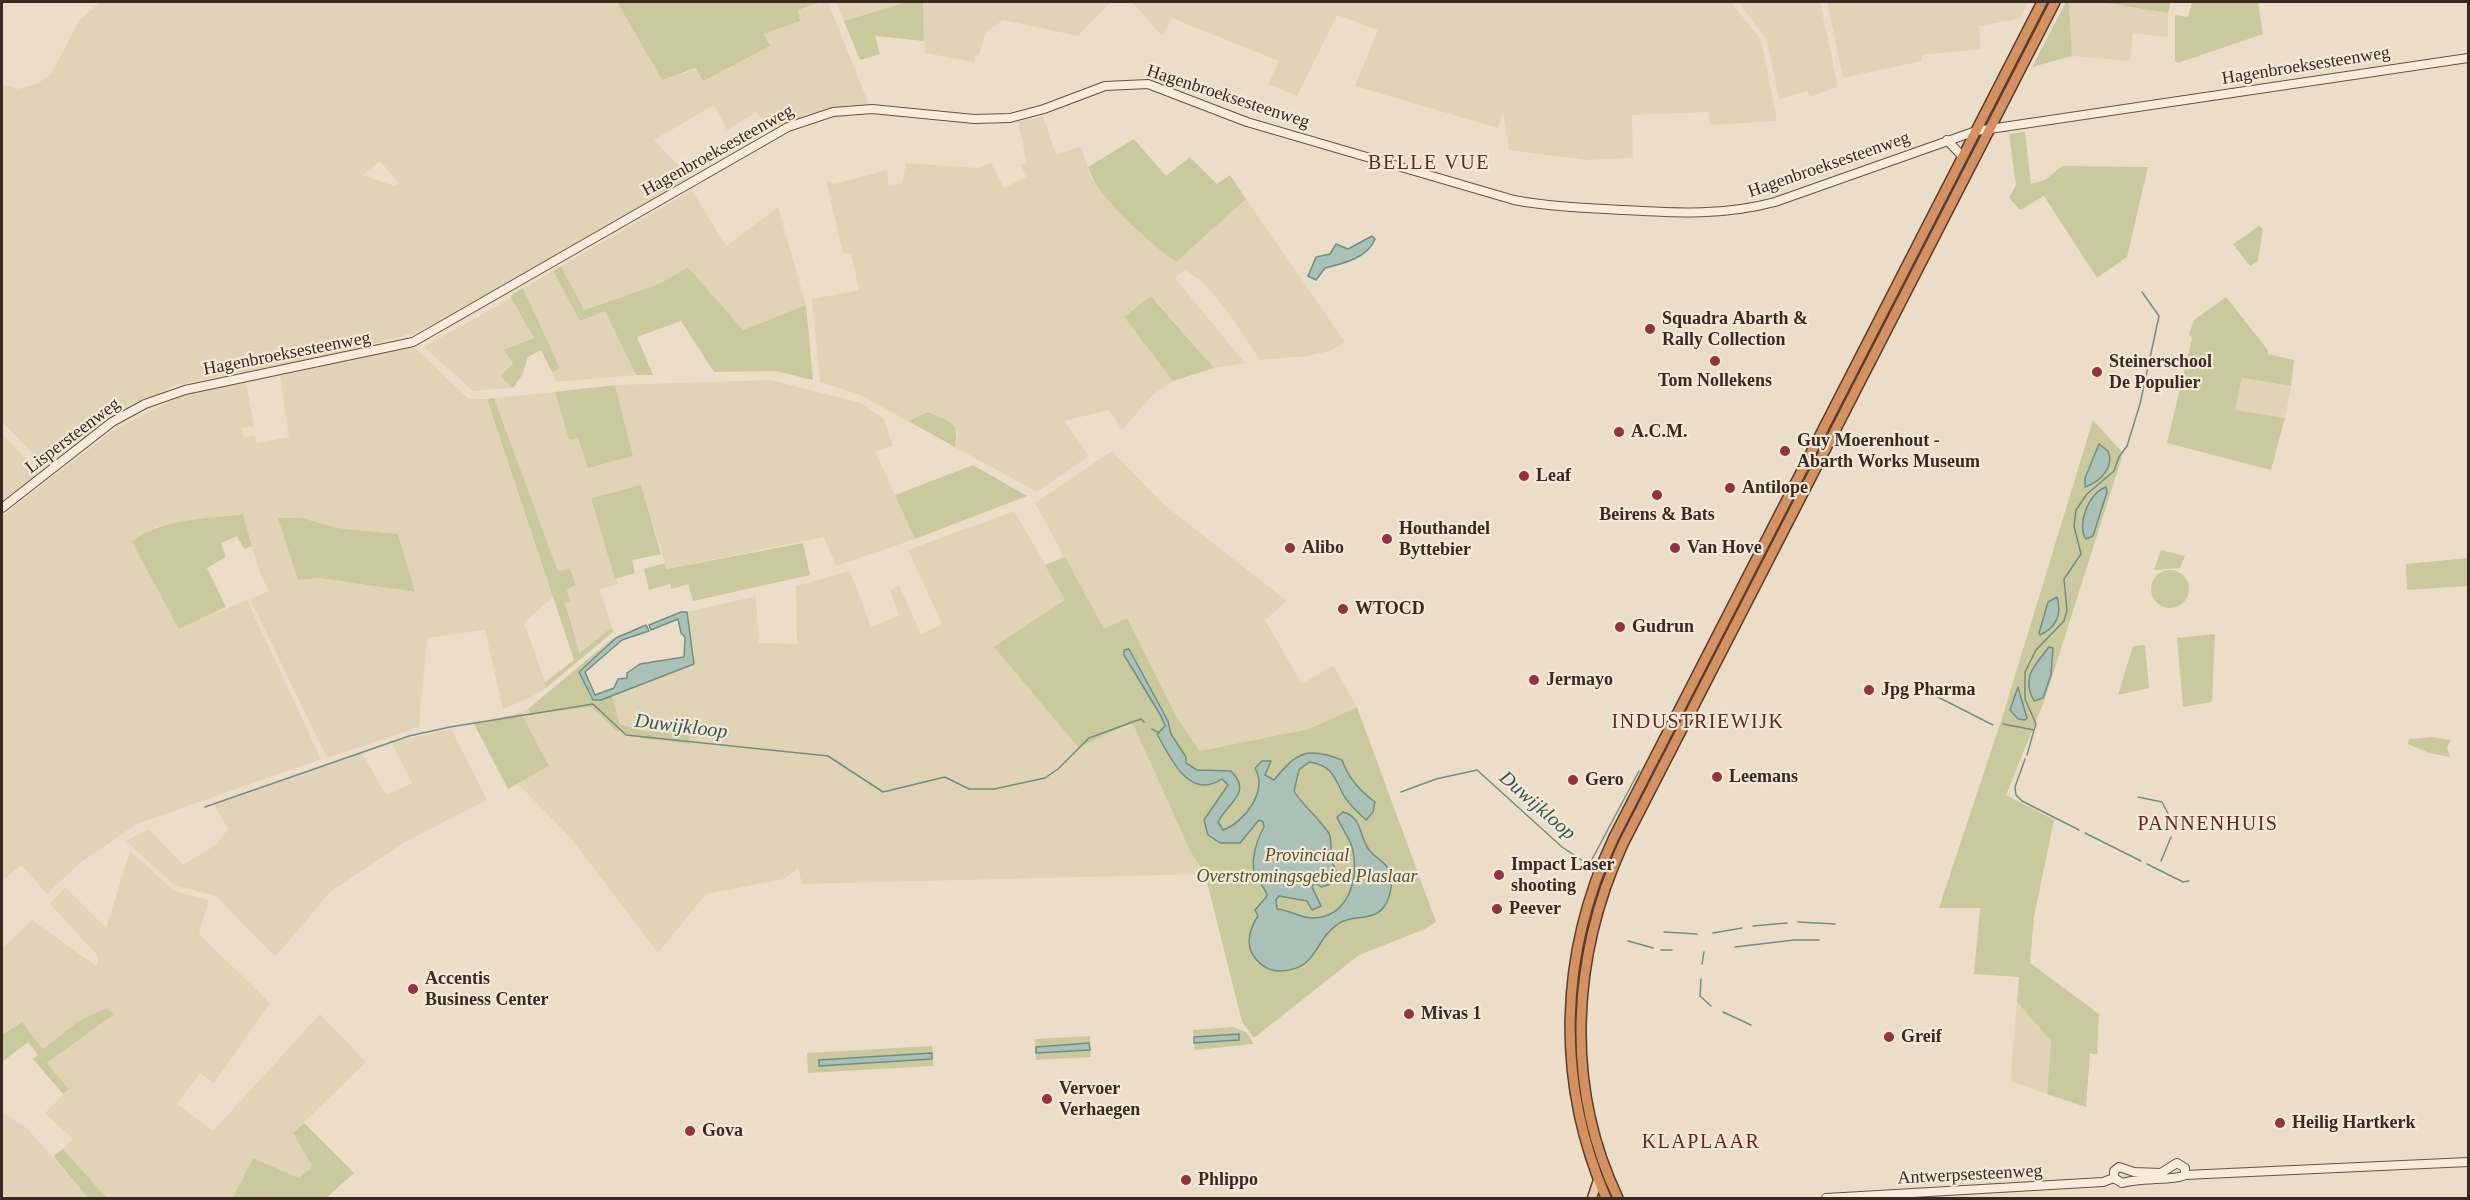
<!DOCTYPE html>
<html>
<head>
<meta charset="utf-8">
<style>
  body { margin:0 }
  #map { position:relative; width:2470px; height:1200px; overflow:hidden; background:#ecddc9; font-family:Georgia,serif }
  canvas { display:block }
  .frame { position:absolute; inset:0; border:3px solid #392921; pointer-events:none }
</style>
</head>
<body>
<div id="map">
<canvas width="2470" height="1200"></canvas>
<div class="frame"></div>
</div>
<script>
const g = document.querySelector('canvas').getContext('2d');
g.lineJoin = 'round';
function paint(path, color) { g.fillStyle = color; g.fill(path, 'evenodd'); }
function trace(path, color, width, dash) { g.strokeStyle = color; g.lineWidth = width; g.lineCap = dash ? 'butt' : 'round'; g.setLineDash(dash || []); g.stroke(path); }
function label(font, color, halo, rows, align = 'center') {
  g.font = font + ' Georgia,serif'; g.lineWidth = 4.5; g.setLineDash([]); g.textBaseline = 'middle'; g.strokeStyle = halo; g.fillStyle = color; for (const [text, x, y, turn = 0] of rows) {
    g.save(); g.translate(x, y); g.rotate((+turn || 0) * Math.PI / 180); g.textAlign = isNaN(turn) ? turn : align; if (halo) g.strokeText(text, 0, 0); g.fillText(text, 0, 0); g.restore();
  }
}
const farmland = new Path2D(`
  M 100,2 L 617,2 L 662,80 L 769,46 L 764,34 L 800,21 L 798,10 L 828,2 L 868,102 L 865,105 L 846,106 L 807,114 L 774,132 L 756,112 L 727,130 L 714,105 L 654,140 L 692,179 L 512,283 L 418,332 L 344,352 L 175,385 L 108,420 L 46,467 L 2,422 L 2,84 L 18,89 L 38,83 L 51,74 L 79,21 ZM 380,161 L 399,183 L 395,186 L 362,175 Z
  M 836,2 L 907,2 L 844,21 Z
  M 923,2 L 1111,2 L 1078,36 L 1003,20 L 985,33 L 979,55 L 975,55 L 974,62 L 925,53 Z
  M 1132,2 L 1731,2 L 1761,40 L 1777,121 L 1710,125 L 1709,112 L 1632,115 L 1633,158 L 1585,160 L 1509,150 L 1503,112 L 1498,128 L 1355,86 L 1378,30 L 1337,15 L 1297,96 L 1268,84 L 1279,61 L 1172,18 L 1162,36 Z
  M 1738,2 L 1820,2 L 1838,87 L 1810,97 L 1807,91 L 1779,99 L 1767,40 Z
  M 1827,2 L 2028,2 L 2019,19 L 1979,26 L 1981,49 L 1922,55 L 1922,61 L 1843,78 Z
  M 2069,2 L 2100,2 L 2168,13 L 2168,37 L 2133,33 L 2130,61 L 2072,56 Z
  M 1043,116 L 1056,155 L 1081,146 L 1091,178 L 1129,221 L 1176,262 L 1246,199 L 1345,342 L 1330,351 L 1308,356 L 1260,360 L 1228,312 L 1204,283 L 1185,270 L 1175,278 L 1245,363 L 1214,368 L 1152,296 L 1124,317 L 1173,381 L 1154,394 L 1122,430 L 1109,410 L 1064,421 L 1089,456 L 1037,492 L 955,447 L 958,432 L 928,412 L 908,421 L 860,395 L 820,382 L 812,299 L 859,290 L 851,253 L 843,254 L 826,180 L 834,184 L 887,170 L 889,186 L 902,183 L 906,163 L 978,168 L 991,163 L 1004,188 L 1026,177 L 1020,164 L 1027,163 L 1018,122 Z
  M 692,190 L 726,246 L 778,207 L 806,305 L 743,330 L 688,267 L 659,284 L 584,310 L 561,266 Z
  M 553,271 L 580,321 L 605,310 L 636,375 L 556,382 L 552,372 L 560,368 L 523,288 Z
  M 511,298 L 534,338 L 500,376 L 513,388 L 473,391 L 424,347 Z
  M 413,346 L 469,399 L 487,399 L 553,597 L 524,623 L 547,687 L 530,698 L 503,709 L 485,630 L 427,638 L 419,727 L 327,758 L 250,599 L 269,591 L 260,573 L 243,514 L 155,527 L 179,628 L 247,600 L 321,759 L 137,824 L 80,863 L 47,894 L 21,865 L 2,881 L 2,516 L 115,429 L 183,395 L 246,382 L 254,426 L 242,428 L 244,437 L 255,436 L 256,443 L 289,437 L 280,376 ZM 279,518 L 302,518 L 337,528 L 398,534 L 414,592 L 320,578 L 299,580 Z
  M 2242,378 L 2291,386 L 2285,418 L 2235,410 Z
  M 771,380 L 861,403 L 884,419 L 893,446 L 875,451 L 915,539 L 836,566 L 824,537 L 667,569 L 641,485 L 591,498 L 618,584 L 600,589 L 612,627 L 581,654 L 565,603 L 567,590 L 576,586 L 558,571 L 494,398 L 555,392 L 569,440 L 578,438 L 633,456 L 615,385 Z
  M 2,434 L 40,473 L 2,502 Z
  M 1112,451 L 1162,503 L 1287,601 L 1265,620 L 1302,684 L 1333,665 L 1357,707 L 1309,729 L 1200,751 L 1177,718 L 1127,619 L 1104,630 L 1035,503 Z
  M 1014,511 L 1066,600 L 995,647 L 1132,722 L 1190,851 L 1205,874 L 802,884 L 798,868 L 784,879 L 706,894 L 658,953 L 570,837 L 518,784 L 549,766 L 521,713 L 528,709 L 532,715 L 591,707 L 615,730 L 640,738 L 688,729 L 646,731 L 620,723 L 612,696 L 694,664 L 687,612 L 756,596 L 759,643 L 797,644 L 796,586 L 850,571 L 871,627 L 899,615 L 890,590 L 899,585 L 921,634 L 942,624 L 908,550 Z
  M 451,729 L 487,800 L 407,841 L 331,891 L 275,957 L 216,896 L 174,885 L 126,841 L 149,829 L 183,865 L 217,844 L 228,829 L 214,805 L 362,753 L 386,795 L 412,783 L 391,742 Z
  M 130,851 L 174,891 L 209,900 L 199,934 L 270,1003 L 214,1083 L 200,1073 L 177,1104 L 213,1131 L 320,1014 L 366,1062 L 293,1133 L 312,1165 L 299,1178 L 253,1158 L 233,1198 L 107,1198 L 63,1149 L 73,1139 L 45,1113 L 69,1089 L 47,1063 L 114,1014 L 77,1022 L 43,1049 L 22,1022 L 2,1035 L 2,949 L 32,920 L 96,966 L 98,963 L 98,956 L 50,904 L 65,887 L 106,928 Z
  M 2017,1002 L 2051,1041 L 2047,1094 L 2010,1081 Z
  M 2,1112 L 28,1129 L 88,1198 L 6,1198 L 2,1193 Z`);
const green = new Path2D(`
  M 617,2 L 822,2 L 798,10 L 800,21 L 764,34 L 770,46 L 703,81 L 696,68 L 662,80 Z
  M 907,2 L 923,2 L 924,41 L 875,36 L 880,54 L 860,60 L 844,21 Z
  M 2066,2 L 2069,2 L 2072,56 L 2032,67 Z
  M 2100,2 L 2171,2 L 2168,13 Z
  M 2192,2 L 2258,2 L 2263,34 L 2178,63 L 2175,61 L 2175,15 L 2188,17 Z
  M 2025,132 L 2031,184 L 2045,180 L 2062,166 L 2148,167 L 2127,257 L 2097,278 L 2044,196 L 2020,210 L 2009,198 L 2016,185 L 2009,134 Z
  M 1134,139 L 1166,176 L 1190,157 L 1217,184 L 1230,175 L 1246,199 L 1176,262 C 1149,242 1097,198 1088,167 Z
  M 2259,226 L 2263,229 L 2258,261 L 2250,266 L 2233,244 Z
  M 561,266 L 584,310 L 659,284 L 688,267 L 743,330 L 806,305 L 813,380 L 776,371 L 714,372 L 681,321 L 637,337 L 653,375 L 636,375 L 605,311 L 580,321 L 553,271 Z
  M 523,288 L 560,368 L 552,372 L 541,350 L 528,357 L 522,375 L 513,388 L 500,376 L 513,363 L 504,350 L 534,338 L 511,298 L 512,294 Z
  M 1151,296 L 1214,368 L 1173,381 L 1124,317 Z
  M 2226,297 L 2267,349 L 2268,354 L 2294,360 L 2291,386 L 2242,378 L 2235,410 L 2285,418 L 2271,470 L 2167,443 L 2192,338 L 2189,334 L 2194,320 Z
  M 615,385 L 633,456 L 588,468 L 578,438 L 569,440 L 555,392 Z
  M 494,398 L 558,571 L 570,569 L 576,585 L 567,590 L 570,601 L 565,603 L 580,653 L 612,627 L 613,632 L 547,687 L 544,683 L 574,660 L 487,399 Z
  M 928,412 C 949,422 960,421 955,447 L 908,421 Z
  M 2093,420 L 2122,452 L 2121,460 L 2045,699 L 2006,795 L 2054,820 L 2034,917 L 2030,963 L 2099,1014 L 2097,1054 L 2090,1054 L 2086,1107 L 2047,1094 L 2051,1041 L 2017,1002 L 2019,977 L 1974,974 L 1980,908 L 1939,908 L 2002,718 Z
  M 973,465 L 1027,496 L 915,539 L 895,495 Z
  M 641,485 L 661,554 L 632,560 L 635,573 L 615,579 L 591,498 Z
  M 243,514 L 252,546 L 244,549 L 237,536 L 221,543 L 226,557 L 207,568 L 226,607 L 179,629 L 132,542 C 157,519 209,519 243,514 Z
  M 278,518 L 302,518 L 337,528 L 398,534 L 415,592 L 320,578 L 298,580 Z
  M 803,543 L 810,575 L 693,601 L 688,584 L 672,589 L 670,584 L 649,590 L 644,569 L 665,563 L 667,569 Z
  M 2161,550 L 2185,556 L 2180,568 L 2154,570 Z
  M 1065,557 L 1104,629 L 1127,618 L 1177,718 L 1200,751 L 1309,729 L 1357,707 L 1436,922 L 1425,929 L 1359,955 L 1254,1038 L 1242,1022 L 1205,874 L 1190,851 L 1132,722 L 1079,748 L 994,647 L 1065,600 L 1045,565 Z
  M 2468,558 L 2468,586 L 2407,590 L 2406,564 Z
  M2151 589a19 19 0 1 1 38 0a19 19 0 1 1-38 0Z
  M 624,633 L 580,670 L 590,697 L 601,700 L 612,696 L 620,724 L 646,731 L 688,729 L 690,744 L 640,738 L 615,730 L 591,707 L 531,715 L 528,709 L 612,639 Z
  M 2215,634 L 2212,702 L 2183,707 L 2177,638 Z
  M 2145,645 L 2149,688 L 2118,695 L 2133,646 Z
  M 521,713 L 549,766 L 508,789 L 474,724 Z
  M 2432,737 L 2451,740 L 2447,747 L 2450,757 L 2429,753 L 2408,744 L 2409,739 Z
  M 106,1008 L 114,1014 L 47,1063 L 69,1089 L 63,1094 L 33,1059 L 38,1055 L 28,1042 L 2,1062 L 2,1035 L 22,1022 L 43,1049 L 77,1022 Z
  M 1233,1027 L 1246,1032 L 1254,1044 L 1195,1050 L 1193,1030 Z
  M 1090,1036 L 1091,1057 L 1036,1060 L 1035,1039 Z
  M 932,1046 L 933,1066 L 808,1073 L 807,1053 Z
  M 304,1123 L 354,1173 L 326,1198 L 233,1198 L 253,1158 L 299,1178 L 312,1166 L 293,1133 Z
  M 63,1149 L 107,1198 L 88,1198 L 53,1156 Z`);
const water = new Path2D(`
  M 1372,236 L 1375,239 C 1368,258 1342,264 1325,268 L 1316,280 L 1308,276 L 1316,257 L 1330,254 L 1336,244 L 1348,249 Z
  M 2099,444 L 2108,451 C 2115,467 2100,482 2085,487 L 2085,478 Z
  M 2106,487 L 2107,492 L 2093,536 L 2086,539 C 2076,525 2089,492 2106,487 Z
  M 2057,597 C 2062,614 2057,627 2040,635 L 2039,633 L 2048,602 Z
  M 681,612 L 687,612 L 694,664 L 601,700 L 593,700 L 579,672 L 616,638 L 646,625 L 649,631 L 622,640 L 585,672 L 595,695 L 614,688 L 618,679 L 627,678 L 627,673 L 640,664 L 684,657 L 685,637 L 681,633 L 678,619 L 651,630 L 649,625 Z
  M 2049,647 L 2053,648 L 2051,675 L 2043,698 L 2034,701 C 2021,678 2034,666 2049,647 Z
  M 1129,649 L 1168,721 L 1171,734 L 1186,757 L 1186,763 L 1197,770 L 1231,771 C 1253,793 1228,802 1218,822 L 1223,830 C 1245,822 1268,791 1255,768 L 1262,761 L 1271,761 L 1265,775 L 1274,780 C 1297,752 1307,746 1342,760 C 1348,777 1361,792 1375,802 L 1373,812 L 1366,820 C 1358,812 1348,804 1343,794 C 1334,776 1331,765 1309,762 L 1299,770 L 1294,791 C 1301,804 1328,827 1330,836 C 1333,852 1327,866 1344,880 L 1321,887 L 1315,883 L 1312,887 L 1321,906 L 1312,910 L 1307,901 L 1279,896 L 1276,900 L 1277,909 C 1290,910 1300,918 1313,918 C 1349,917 1360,877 1352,847 C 1349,837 1341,827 1337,817 L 1343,812 C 1363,817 1359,838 1370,851 C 1375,857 1383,861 1387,867 C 1396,882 1390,909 1373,915 C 1361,919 1348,917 1338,924 C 1313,941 1318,970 1280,971 C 1268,971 1259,964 1253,955 C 1245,943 1251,926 1258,916 L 1255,910 L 1267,896 C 1266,888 1261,886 1257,879 C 1248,864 1257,840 1264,827 L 1263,822 L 1259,820 L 1240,843 L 1220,843 L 1208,835 L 1204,820 L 1228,785 L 1222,779 C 1189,801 1170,757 1157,734 L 1165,726 L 1161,716 L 1124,655 L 1124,650 Z
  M 2018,687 L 2027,718 L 2025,720 L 2018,719 L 2010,710 Z
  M 1239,1034 L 1239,1040 L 1194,1043 L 1194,1037 Z
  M 1089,1043 L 1090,1050 L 1036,1053 L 1036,1047 Z
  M 932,1053 L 932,1059 L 819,1066 L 819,1060 Z`);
const stream = new Path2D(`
  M 1928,692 L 1993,725
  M 2003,724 L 2034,730 L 2027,755
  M 1152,729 L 1159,733
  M 2034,730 L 2036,724 L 2025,699 L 2025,672 L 2036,650 L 2064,621 L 2067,610 L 2064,579 L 2081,554 L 2074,526 L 2076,510 L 2087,494 L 2114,471 L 2119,457 L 2127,446 L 2140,404 L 2159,316 L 2142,292
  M 2025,759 L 2015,787 L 2016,795 L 2022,801 L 2079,830
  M 1401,792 L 1436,779 L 1477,770 L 1562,847 L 1589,865 L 1639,771
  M 2138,797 L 2162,802 L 2175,827
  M 205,807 L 409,736 L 450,727 L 593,704 L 626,735 L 828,756 L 883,792 L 945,777 L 969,789 L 994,789 L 1045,778 L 1058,769 L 1089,738 L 1141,719 L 1144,722
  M 2085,833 L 2141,861
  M 2161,861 L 2171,837
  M 2147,864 L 2183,882 L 2189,881
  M 1798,922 L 1835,924
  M 1753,926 L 1787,923
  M 1664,932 L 1697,934
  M 1713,933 L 1742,928
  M 1628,941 L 1653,948
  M 1735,947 L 1794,940 L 1819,940
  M 1661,950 L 1672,950
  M 1702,964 L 1704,952
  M 1701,979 L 1700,996 L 1711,1006
  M 1723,1012 L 1751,1025`);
const secondary = new Path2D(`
  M 1947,140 L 1962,156
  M 2,508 L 112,422 L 145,404 L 185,390 L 413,342 L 788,127 L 833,112 L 872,109 L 974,119 L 1010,118 L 1044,109 L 1105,86 L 1148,84 L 1247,122 L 1514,200 C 1551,207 1587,208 1624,210 C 1678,213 1722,216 1775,202 L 1976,131 L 2468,58
  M 2185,1175 L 2468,1162
  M 2114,1178 L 2114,1171 L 2119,1167 L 2134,1172 L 2161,1173 L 2177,1163 L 2185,1168 L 2185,1175
  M 2114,1178 L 2122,1183 C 2137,1178 2179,1180 2185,1175
  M 1826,1198 L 2103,1182 L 2114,1178`);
const primary = new Path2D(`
  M 1592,1198 L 1598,1180`);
const highway = new Path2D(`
  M 1606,1198 C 1555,1080 1559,953 1614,837 L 2042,2
  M 1618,1198 C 1564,1085 1572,956 1623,844 L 2055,2`);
const markers = [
  [1650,329,6,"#933240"],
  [1715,361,6,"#933240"],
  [2097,372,6,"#933240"],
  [1619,432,6,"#933240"],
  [1785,451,6,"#933240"],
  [1524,476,6,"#933240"],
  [1730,488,6,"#933240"],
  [1657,495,6,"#933240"],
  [1387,539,6,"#933240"],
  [1290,548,6,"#933240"],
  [1675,548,6,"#933240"],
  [1343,609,6,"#933240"],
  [1620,627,6,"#933240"],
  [1534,680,6,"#933240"],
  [1869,690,6,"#933240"],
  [1717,777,6,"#933240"],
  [1573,780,6,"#933240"],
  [1499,875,6,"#933240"],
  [1497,909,6,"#933240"],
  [413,989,6,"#933240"],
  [1409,1014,6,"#933240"],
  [1889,1037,6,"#933240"],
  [1047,1099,6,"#933240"],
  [2280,1123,6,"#933240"],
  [690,1131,6,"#933240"],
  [1186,1180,6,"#933240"]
];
const streetNames = [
  ["Hagenbroeksesteenweg",2306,66,-9],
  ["Hagenbroeksesteenweg",1228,97,18],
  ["Hagenbroeksesteenweg",718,151,-29],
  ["Hagenbroeksesteenweg",1829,165,-19],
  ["Hagenbroeksesteenweg",287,354,-11],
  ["Lispersteenweg",73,436,-37],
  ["Antwerpsesteenweg",1970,1175,-3]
];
const poiNames = [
  ["Squadra Abarth &",1662,319],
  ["Rally Collection",1662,340],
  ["Steinerschool",2109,362],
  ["De Populier",2109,383],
  ["Tom Nollekens",1715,381,"center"],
  ["A.C.M.",1631,432],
  ["Guy Moerenhout -",1797,441],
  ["Abarth Works Museum",1797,462],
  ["Leaf",1536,476],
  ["Antilope",1742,488],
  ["Beirens & Bats",1657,515,"center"],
  ["Houthandel",1399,529],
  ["Byttebier",1399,550],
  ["Alibo",1302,548],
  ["Van Hove",1687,548],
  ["WTOCD",1355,609],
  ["Gudrun",1632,627],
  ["Jermayo",1546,680],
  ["Jpg Pharma",1881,690],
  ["Leemans",1729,777],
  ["Gero",1585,780],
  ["Impact Laser",1511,865],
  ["shooting",1511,886],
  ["Peever",1509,909],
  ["Accentis",425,979],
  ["Business Center",425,1000],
  ["Mivas 1",1421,1014],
  ["Greif",1901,1037],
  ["Vervoer",1059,1089],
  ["Verhaegen",1059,1110],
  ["Heilig Hartkerk",2292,1123],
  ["Gova",702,1131],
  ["Phlippo",1198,1180]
];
const parkNames = [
  ["Provinciaal",1307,856],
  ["Overstromingsgebied Plaslaar",1307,877]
];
const neighbourhoodNames = [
  ["BELLE VUE",1429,164],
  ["INDUSTRIEWIJK",1698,723],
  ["PANNENHUIS",2208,825],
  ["KLAPLAAR",1701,1143]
];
const waterNames = [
  ["Duwijkloop",681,727,7],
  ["Duwijkloop",1537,806,41]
];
paint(farmland, '#e1d4b6');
paint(green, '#cac99d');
paint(water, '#a9c1b6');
trace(water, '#708f83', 1.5);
trace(stream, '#708f83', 1.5);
trace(secondary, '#6a5041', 10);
trace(primary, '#563e32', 11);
trace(highway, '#563e32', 12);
trace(secondary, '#f7ebdc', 8);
trace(primary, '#eccba3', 8);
trace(highway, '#d5915f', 9);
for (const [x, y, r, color] of markers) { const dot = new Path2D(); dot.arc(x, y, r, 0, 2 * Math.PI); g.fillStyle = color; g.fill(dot); trace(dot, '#f4e8d8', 2); }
label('18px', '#392921', '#f4e8d8', streetNames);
label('bold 18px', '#392921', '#f4e8d8', poiNames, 'left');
label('italic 18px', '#4f5429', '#f4e8d8', parkNames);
g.letterSpacing = '1.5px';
label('20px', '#632723', '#f4e8d8', neighbourhoodNames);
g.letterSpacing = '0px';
label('italic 20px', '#315850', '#f4e8d8', waterNames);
</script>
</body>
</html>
